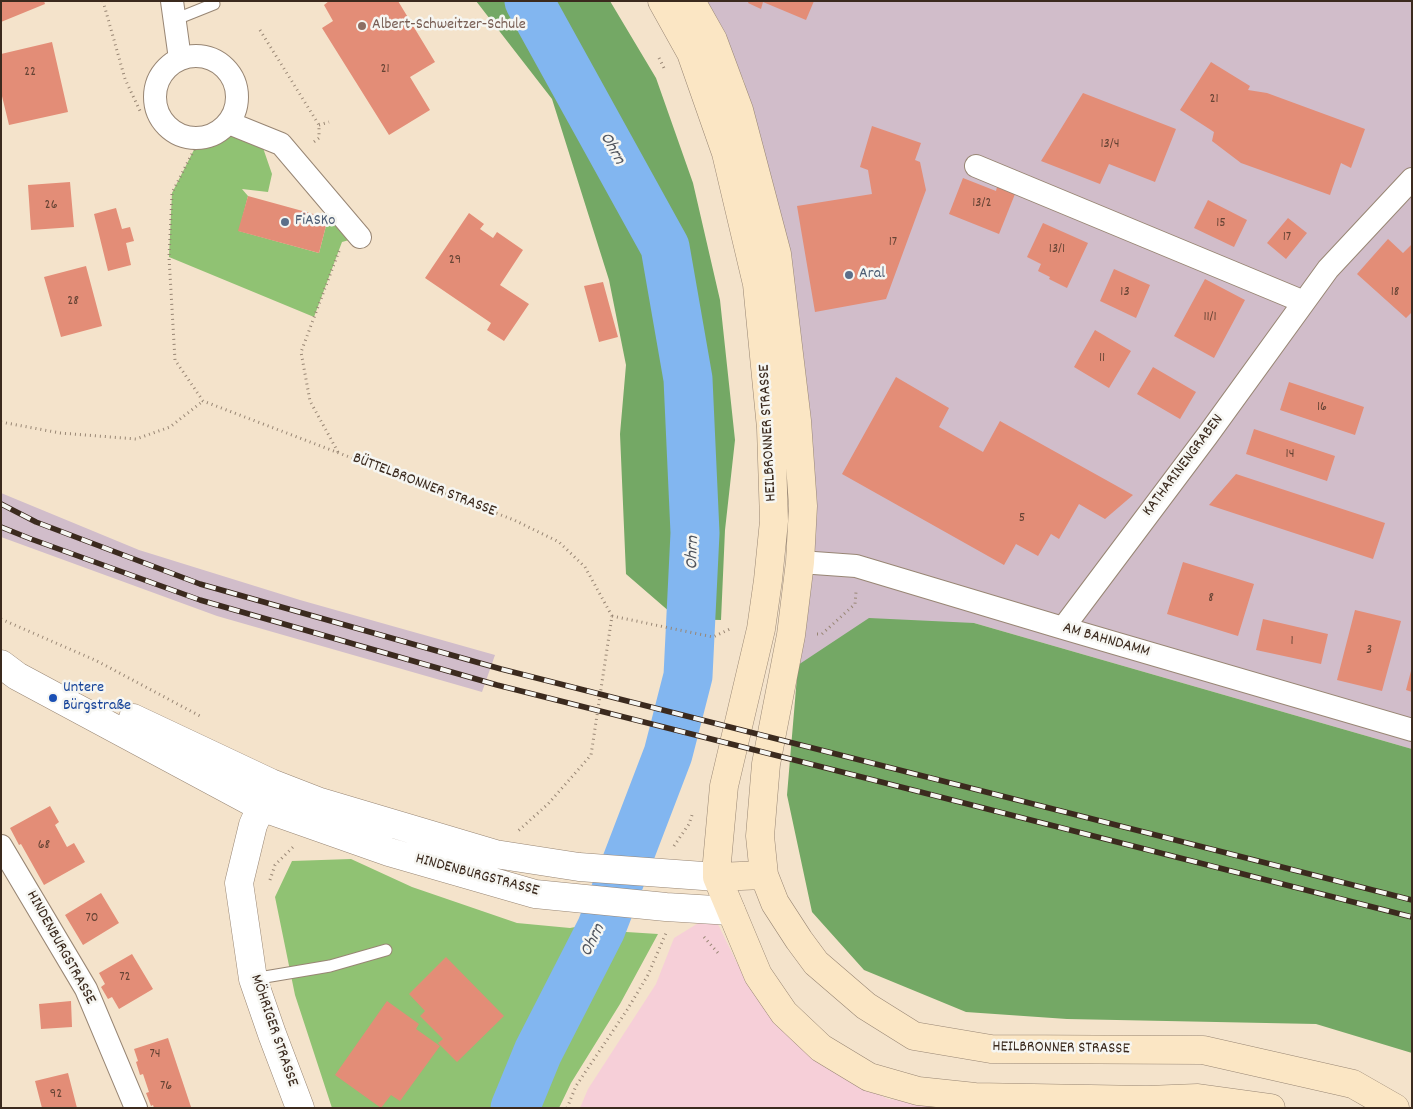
<!DOCTYPE html>
<html>
<head>
<meta charset="utf-8">
<style>
  body { margin:0 }
  #map { position:relative; width:1413px; height:1109px; overflow:hidden; background:#f4e3cb; font-family:Dekko,sans-serif }
  canvas { display:block }
  .frame { position:absolute; inset:0; border:2px solid #3b2a1e; pointer-events:none }
</style>
</head>
<body>
<div id="map">
<canvas width="1413" height="1109"></canvas>
<div class="frame"></div>
</div>
<script>
const g = document.querySelector('canvas').getContext('2d');
g.lineJoin = 'round';
function paint(path, color) { g.fillStyle = color; g.fill(path, 'evenodd'); }
function trace(path, color, width, dash) { g.strokeStyle = color; g.lineWidth = width; g.lineCap = dash ? 'butt' : 'round'; g.setLineDash(dash || []); g.stroke(path); }
function label(font, color, halo, rows, align = 'center') {
  g.font = font + ' Dekko,sans-serif'; g.lineWidth = 5; g.setLineDash([]); g.textBaseline = 'middle'; g.strokeStyle = halo; g.fillStyle = color; for (const [text, x, y, turn = 0] of rows) {
    g.save(); g.translate(x, y); g.rotate((+turn || 0) * Math.PI / 180); g.textAlign = isNaN(turn) ? turn : align; if (halo) g.strokeText(text, 0, 0); g.fillText(text, 0, 0); g.restore();
  }
}
const built = new Path2D(`
  M 713,914 L 736,961 L 778,1024 L 834,1071 L 888,1099 L 975,1108 L 580,1108 L 588,1089 L 656,984 L 674,938 Z`);
const industrial = new Path2D(`
  M 703,1 L 1412,1 L 1412,749 L 974,623 L 798,665 L 777,254 L 744,81 Z
  M 1,493 L 139,550 L 300,600 L 495,655 L 482,692 L 217,616 L 1,537 Z`);
const green = new Path2D(`
  M 229,123 L 262,145 L 272,174 L 268,192 L 242,189 L 248,196 L 239,231 L 319,253 L 328,218 L 341,214 L 360,237 L 342,242 L 314,317 L 169,257 L 172,193 L 201,136 L 217,133 Z
  M 351,859 L 412,887 L 517,923 L 570,928 L 586,925 L 506,1108 L 332,1108 L 295,995 L 275,897 L 292,861 Z
  M 611,931 L 658,934 L 620,1004 L 571,1083 L 559,1108 L 534,1108 Z`);
const forest = new Path2D(`
  M 476,1 L 610,1 L 656,78 L 693,183 L 720,300 L 735,440 L 725,530 L 721,620 L 678,619 L 626,574 L 620,434 L 626,365 L 609,280 L 552,99 Z
  M 869,618 L 974,623 L 1412,749 L 1412,1053 L 1316,1024 L 1067,1019 L 966,1012 L 864,970 L 812,912 L 787,795 L 798,665 Z`);
const river = new Path2D(`
  M 515,1108 L 538,1052 L 601,929 L 668,754 L 688,676 L 695,533 L 688,379 L 665,247 L 529,1`);
const building = new Path2D(`
  M 1,1 L 44,1 L 45,4 L 1,22 Z
  M 329,1 L 398,1 L 435,62 L 410,77 L 430,110 L 389,135 L 322,28 L 333,21 L 324,5 Z
  M 749,1 L 814,1 L 806,20 L 763,2 L 761,9 L 748,3 Z
  M 52,42 L 68,112 L 9,125 L 1,92 L 1,54 Z
  M 1211,62 L 1250,86 L 1248,90 L 1267,93 L 1365,129 L 1351,168 L 1341,163 L 1330,195 L 1241,163 L 1212,141 L 1214,132 L 1180,110 Z
  M 1083,93 L 1176,129 L 1155,182 L 1109,164 L 1100,184 L 1041,161 Z
  M 872,126 L 921,143 L 915,160 L 920,162 L 926,190 L 886,299 L 815,312 L 797,206 L 872,194 L 868,170 L 860,167 Z
  M 963,178 L 996,191 L 997,187 L 1015,194 L 999,234 L 949,214 Z
  M 70,182 L 74,227 L 31,230 L 28,185 Z
  M 248,196 L 328,218 L 319,253 L 238,231 Z
  M 1208,200 L 1247,220 L 1234,247 L 1194,228 Z
  M 116,208 L 122,229 L 130,227 L 134,241 L 126,243 L 131,265 L 108,271 L 94,214 Z
  M 469,213 L 484,224 L 480,229 L 493,238 L 497,232 L 523,250 L 500,285 L 529,304 L 504,341 L 487,330 L 491,323 L 425,278 Z
  M 1288,218 L 1307,233 L 1286,259 L 1267,243 Z
  M 1043,223 L 1088,243 L 1067,288 L 1049,279 L 1050,277 L 1038,271 L 1041,264 L 1027,257 Z
  M 1388,239 L 1403,253 L 1412,244 L 1412,312 L 1406,318 L 1357,274 Z
  M 86,266 L 102,326 L 61,337 L 44,277 Z
  M 1114,269 L 1150,285 L 1136,318 L 1100,301 Z
  M 1205,279 L 1245,300 L 1214,358 L 1174,336 Z
  M 603,282 L 618,337 L 599,342 L 584,286 Z
  M 1095,330 L 1131,351 L 1109,388 L 1074,367 Z
  M 1153,367 L 1196,392 L 1180,419 L 1137,394 Z
  M 896,377 L 949,408 L 939,427 L 983,452 L 1000,421 L 1133,495 L 1105,519 L 1079,504 L 1059,539 L 1051,534 L 1038,556 L 1016,544 L 1004,565 L 842,474 Z
  M 1289,382 L 1364,407 L 1355,435 L 1280,410 Z
  M 1254,429 L 1335,456 L 1327,481 L 1246,454 Z
  M 1236,474 L 1385,523 L 1373,559 L 1209,505 Z
  M 1183,562 L 1254,584 L 1238,636 L 1167,614 Z
  M 1355,610 L 1401,621 L 1382,691 L 1337,680 Z
  M 1263,619 L 1328,634 L 1321,664 L 1256,650 Z
  M 1411,671 L 1412,671 L 1412,692 L 1406,690 Z
  M 50,806 L 59,822 L 55,825 L 67,847 L 74,843 L 85,862 L 44,885 L 21,844 L 19,845 L 10,828 Z
  M 101,893 L 119,923 L 83,945 L 65,915 Z
  M 132,954 L 153,989 L 119,1009 L 112,997 L 108,999 L 101,987 L 105,984 L 99,973 Z
  M 446,957 L 504,1016 L 457,1062 L 438,1043 L 443,1039 L 420,1016 L 425,1011 L 409,994 Z
  M 71,1001 L 72,1027 L 41,1029 L 39,1004 Z
  M 387,1001 L 419,1024 L 416,1029 L 440,1046 L 400,1101 L 391,1095 L 381,1108 L 335,1075 Z
  M 168,1038 L 191,1107 L 188,1108 L 154,1108 L 153,1105 L 151,1106 L 146,1093 L 149,1092 L 143,1074 L 140,1075 L 136,1062 L 138,1061 L 134,1049 Z
  M 68,1073 L 77,1108 L 42,1108 L 35,1081 Z`);
const path = new Path2D(`
  M 103,1 L 125,79 L 141,113
  M 260,30 L 319,125 L 319,138 L 311,144
  M 659,58 L 665,70
  M 319,125 L 329,122
  M 201,136 L 172,193 L 169,257 L 175,360 L 203,401 L 514,520 L 559,542 L 585,567 L 612,616 L 591,755 L 548,804 L 518,831
  M 1,422 L 60,433 L 136,439 L 170,427 L 203,401
  M 338,452 L 310,401 L 301,352 L 339,251
  M 612,616 L 713,637 L 732,628
  M 1,619 L 97,661 L 200,716
  M 817,634 L 822,634 L 855,604 L 856,592
  M 674,846 L 689,824 L 692,815
  M 270,880 L 275,865 L 293,847
  M 704,937 L 718,953
  M 567,1108 L 576,1086 L 627,1010 L 648,975 L 666,933`);
const service = new Path2D(`
  M 174,20 L 214,4
  M 253,979 L 330,966 L 386,950`);
const minor = new Path2D(`
  M 172,1 L 180,59
  M155 97a41 41 0 1 1 82 0a41 41 0 1 1-82 0Z
  M 229,123 L 281,144 L 360,237
  M 976,166 L 1304,302
  M 800,562 L 856,566 L 1063,628 L 1412,730
  M 1063,628 L 1207,436 L 1328,269 L 1412,179
  M 1,846 L 86,989 L 136,1108`);
const tertiary = new Path2D(`
  M 1,664 L 17,676 L 261,807 L 389,852 L 535,894 L 666,907 L 731,911
  M 133,718 L 271,783 L 320,802 L 495,854 L 579,867 L 717,877
  M 268,791 L 253,825 L 239,883 L 253,979 L 272,1034 L 300,1108`);
const secondary = new Path2D(`
  M 662,1 L 691,53 L 726,153 L 757,284 L 771,428 L 774,521 L 768,580 L 761,629 L 724,786 L 717,862 L 717,877 L 758,975 L 784,1013 L 821,1048 L 869,1077 L 918,1091 L 975,1097 L 1147,1100 L 1198,1098 L 1271,1108
  M 691,1 L 713,40 L 739,110 L 777,254 L 797,421 L 803,506 L 800,562 L 791,635 L 766,764 L 760,836 L 764,875 L 775,903 L 799,940 L 816,963 L 866,1006 L 914,1036 L 991,1049 L 1203,1050 L 1353,1084 L 1395,1108
  M 717,877 L 764,875`);
const rail = new Path2D(`
  M 1,504 L 36,522 L 200,584 L 501,669 L 1412,900
  M 1,527 L 31,539 L 200,600 L 497,685 L 838,771 L 1412,917`);
const markers = [
  [362,26,5,"#8d6e63"],
  [285,222,5,"#5c6f8a"],
  [849,275,5,"#5c6f8a"],
  [53,698,5,"#1a4fb4"]
];
const numberNames = [
  ["21",385,70],
  ["22",30,73],
  ["21",1214,100],
  ["13/4",1110,145],
  ["13/2",982,204],
  ["26",51,206],
  ["15",1221,224],
  ["17",1287,238],
  ["17",893,243],
  ["13/1",1057,250],
  ["29",455,261],
  ["13",1125,293],
  ["18",1395,293],
  ["28",73,302],
  ["11/1",1210,318],
  ["11",1102,359],
  ["16",1322,408],
  ["14",1290,455],
  ["5",1022,519],
  ["8",1211,599],
  ["1",1292,642],
  ["3",1369,651],
  ["68",44,846],
  ["70",92,919],
  ["72",125,978],
  ["74",155,1055],
  ["76",166,1087],
  ["92",56,1095]
];
const educationNames = [
  ["Albert-Schweitzer-Schule",372,26]
];
const serviceNames = [
  ["FiASKo",295,222],
  ["Aral",859,275]
];
const streetNames = [
  ["HEILBRONNER STRASSE",769,433,-93],
  ["KATHARINENGRABEN",1184,466,-53],
  ["BÜTTELBRONNER STRASSE",424,486,21],
  ["AM BAHNDAMM",1106,641,16],
  ["HINDENBURGSTRASSE",477,876,15],
  ["HINDENBURGSTRASSE",60,948,61],
  ["MÖHRIGER STRASSE",273,1031,71],
  ["HEILBRONNER STRASSE",1061,1049,1]
];
const transitNames = [
  ["Untere",63,689],
  ["Bürgstraße",63,707]
];
const waterNames = [
  ["Ohrn",611,149,61],
  ["Ohrn",694,553,-88],
  ["Ohrn",594,941,-64]
];
paint(built, '#f6cfd8');
paint(industrial, '#d1bdca');
paint(green, '#90c273');
paint(forest, '#74a865');
trace(river, '#82b6f0', 49);
paint(building, '#e38d77');
trace(service, '#988674', 13);
trace(minor, '#988674', 24);
trace(tertiary, '#988674', 29);
trace(secondary, '#988674', 29);
trace(path, '#988674', 3, [1, 4]);
trace(service, '#fff', 11);
trace(minor, '#fff', 22);
trace(tertiary, '#fff', 28);
trace(secondary, '#fbe6c4', 28);
trace(rail, '#3b2a1e', 5.5);
trace(rail, '#f6f6f2', 4, [11]);
for (const [x, y, r, color] of markers) { const dot = new Path2D(); dot.arc(x, y, r, 0, 2 * Math.PI); g.fillStyle = color; g.fill(dot); trace(dot, '#f6f6f2', 2); }
label('14px', '#654334', null, numberNames);
label('16px', '#785e54', '#f6f6f2', educationNames, 'left');
label('16px', '#4e5e75', '#f6f6f2', serviceNames, 'left');
label('16px', '#3b2a1e', '#f6f6f2', streetNames);
label('16px', '#164399', '#f6f6f2', transitNames, 'left');
label('italic 18px', '#50545d', '#f6f6f2', waterNames);
</script>
</body>
</html>
